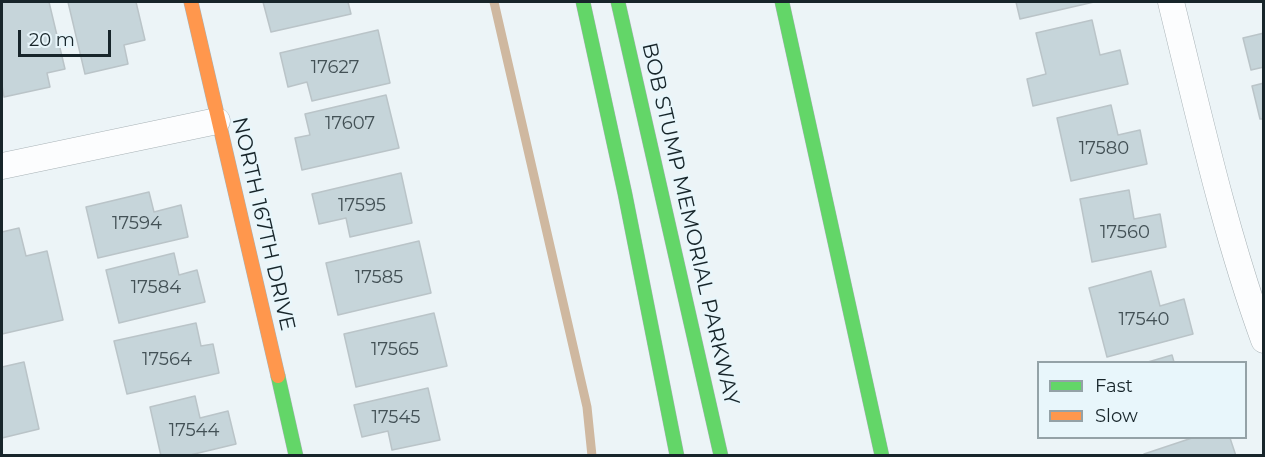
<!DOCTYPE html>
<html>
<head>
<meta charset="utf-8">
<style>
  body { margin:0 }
  #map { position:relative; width:1265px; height:457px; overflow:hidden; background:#ecf4f7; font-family:Montserrat,sans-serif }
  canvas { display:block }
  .frame { position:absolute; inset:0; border:3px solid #17252a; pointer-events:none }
  .legend { position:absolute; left:1037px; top:361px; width:210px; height:78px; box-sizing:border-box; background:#e8f6fb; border:2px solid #94a2a7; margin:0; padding:8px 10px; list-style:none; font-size:18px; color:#17252a }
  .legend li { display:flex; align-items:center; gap:12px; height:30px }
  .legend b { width:30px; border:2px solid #94a2a7 }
  .scale { position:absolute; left:18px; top:30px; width:93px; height:27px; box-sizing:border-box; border:3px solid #17252a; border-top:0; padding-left:8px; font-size:18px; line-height:21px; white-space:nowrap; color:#17252a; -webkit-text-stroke:4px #e8f6fb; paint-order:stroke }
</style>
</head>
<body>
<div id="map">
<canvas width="1265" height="457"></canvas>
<div class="frame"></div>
<ul class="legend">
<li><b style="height:8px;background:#63d668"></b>Fast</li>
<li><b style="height:8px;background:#ff974d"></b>Slow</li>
</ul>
<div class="scale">20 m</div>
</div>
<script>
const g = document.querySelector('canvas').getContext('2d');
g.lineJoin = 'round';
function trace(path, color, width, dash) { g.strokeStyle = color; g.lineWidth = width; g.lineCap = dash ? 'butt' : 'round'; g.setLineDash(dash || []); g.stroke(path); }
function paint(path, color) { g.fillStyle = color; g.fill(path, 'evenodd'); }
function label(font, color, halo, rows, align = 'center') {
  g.font = font + ' Montserrat,sans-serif'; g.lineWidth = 5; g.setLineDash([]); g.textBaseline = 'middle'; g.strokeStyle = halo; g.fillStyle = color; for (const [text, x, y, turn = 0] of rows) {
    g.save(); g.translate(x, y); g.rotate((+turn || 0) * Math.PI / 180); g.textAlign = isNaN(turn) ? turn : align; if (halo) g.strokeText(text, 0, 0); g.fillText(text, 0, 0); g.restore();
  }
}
const stream = new Path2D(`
  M 494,2 L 587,407 L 592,456`);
const building = new Path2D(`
  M 2,2 L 49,2 L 65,69 L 47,73 L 50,87 L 4,97 L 2,85 Z
  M 68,2 L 136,2 L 145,40 L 124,45 L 128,64 L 85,74 Z
  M 263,2 L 348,2 L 351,14 L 271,32 Z
  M 1016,2 L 1094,2 L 1020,19 Z
  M 1092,20 L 1100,55 L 1120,50 L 1128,84 L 1033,106 L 1027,79 L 1046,74 L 1036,33 Z
  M 378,30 L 390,83 L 312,101 L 307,82 L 288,87 L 280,53 Z
  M 1264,33 L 1264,67 L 1251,70 L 1243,38 Z
  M 1264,83 L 1264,119 L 1260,119 L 1252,86 Z
  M 386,95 L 399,148 L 302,170 L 295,138 L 310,135 L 305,114 Z
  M 1111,105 L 1118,135 L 1140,130 L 1147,164 L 1071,181 L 1057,118 Z
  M 401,173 L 412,223 L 350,237 L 346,218 L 319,224 L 312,194 Z
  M 1129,190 L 1134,219 L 1160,214 L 1166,247 L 1092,262 L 1080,199 Z
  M 149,192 L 154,212 L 181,205 L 188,237 L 98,258 L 86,207 Z
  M 19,228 L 26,256 L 47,251 L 63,320 L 2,334 L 2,232 Z
  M 419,241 L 431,293 L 338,315 L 326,263 Z
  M 174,253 L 179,275 L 197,270 L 205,302 L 119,323 L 106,270 Z
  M 1151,271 L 1160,306 L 1184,299 L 1193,334 L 1107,357 L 1089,288 Z
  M 434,313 L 447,366 L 356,387 L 344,334 Z
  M 196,323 L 201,346 L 213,344 L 219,373 L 127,394 L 114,341 Z
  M 1172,355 L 1174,362 L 1148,362 Z
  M 24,362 L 39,429 L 2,438 L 2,367 Z
  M 428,388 L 440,440 L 392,450 L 388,431 L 362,437 L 354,405 Z
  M 195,396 L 200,418 L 228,411 L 236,444 L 186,456 L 161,456 L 150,407 Z
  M 1192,438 L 1230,438 L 1236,456 L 1144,456 L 1144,454 Z`);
const street = new Path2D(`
  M 1171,2 C 1199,115 1224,230 1264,340
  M 2,166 L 217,121`);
const fast = new Path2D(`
  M 583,2 L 625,194 L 677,456
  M 618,2 L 721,456
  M 782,2 L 882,456
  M 278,376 L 296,456`);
const slow = new Path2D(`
  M 191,2 L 278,376`);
const numberNames = [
  ["17627",335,68],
  ["17607",350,124],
  ["17580",1104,149],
  ["17595",362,206],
  ["17594",137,224],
  ["17560",1125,233],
  ["17585",379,278],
  ["17584",156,288],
  ["17540",1144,320],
  ["17565",395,350],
  ["17564",167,360],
  ["17545",396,418],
  ["17544",194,431]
];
const streetNames = [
  ["NORTH 167TH DRIVE",263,224,77],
  ["BOB STUMP MEMORIAL PARKWAY",690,224,77]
];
trace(stream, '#cfb8a0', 9);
paint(building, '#c6d5da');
trace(building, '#bac4c8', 1.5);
trace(street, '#a8b2b6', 27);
trace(fast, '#a8b2b6', 15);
trace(slow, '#a8b2b6', 15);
trace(street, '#fcfdfe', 26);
trace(fast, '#63d668', 14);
trace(slow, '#ff974d', 14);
label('18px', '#435156', null, numberNames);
label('21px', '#17252a', '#e8f6fb', streetNames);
</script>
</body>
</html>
